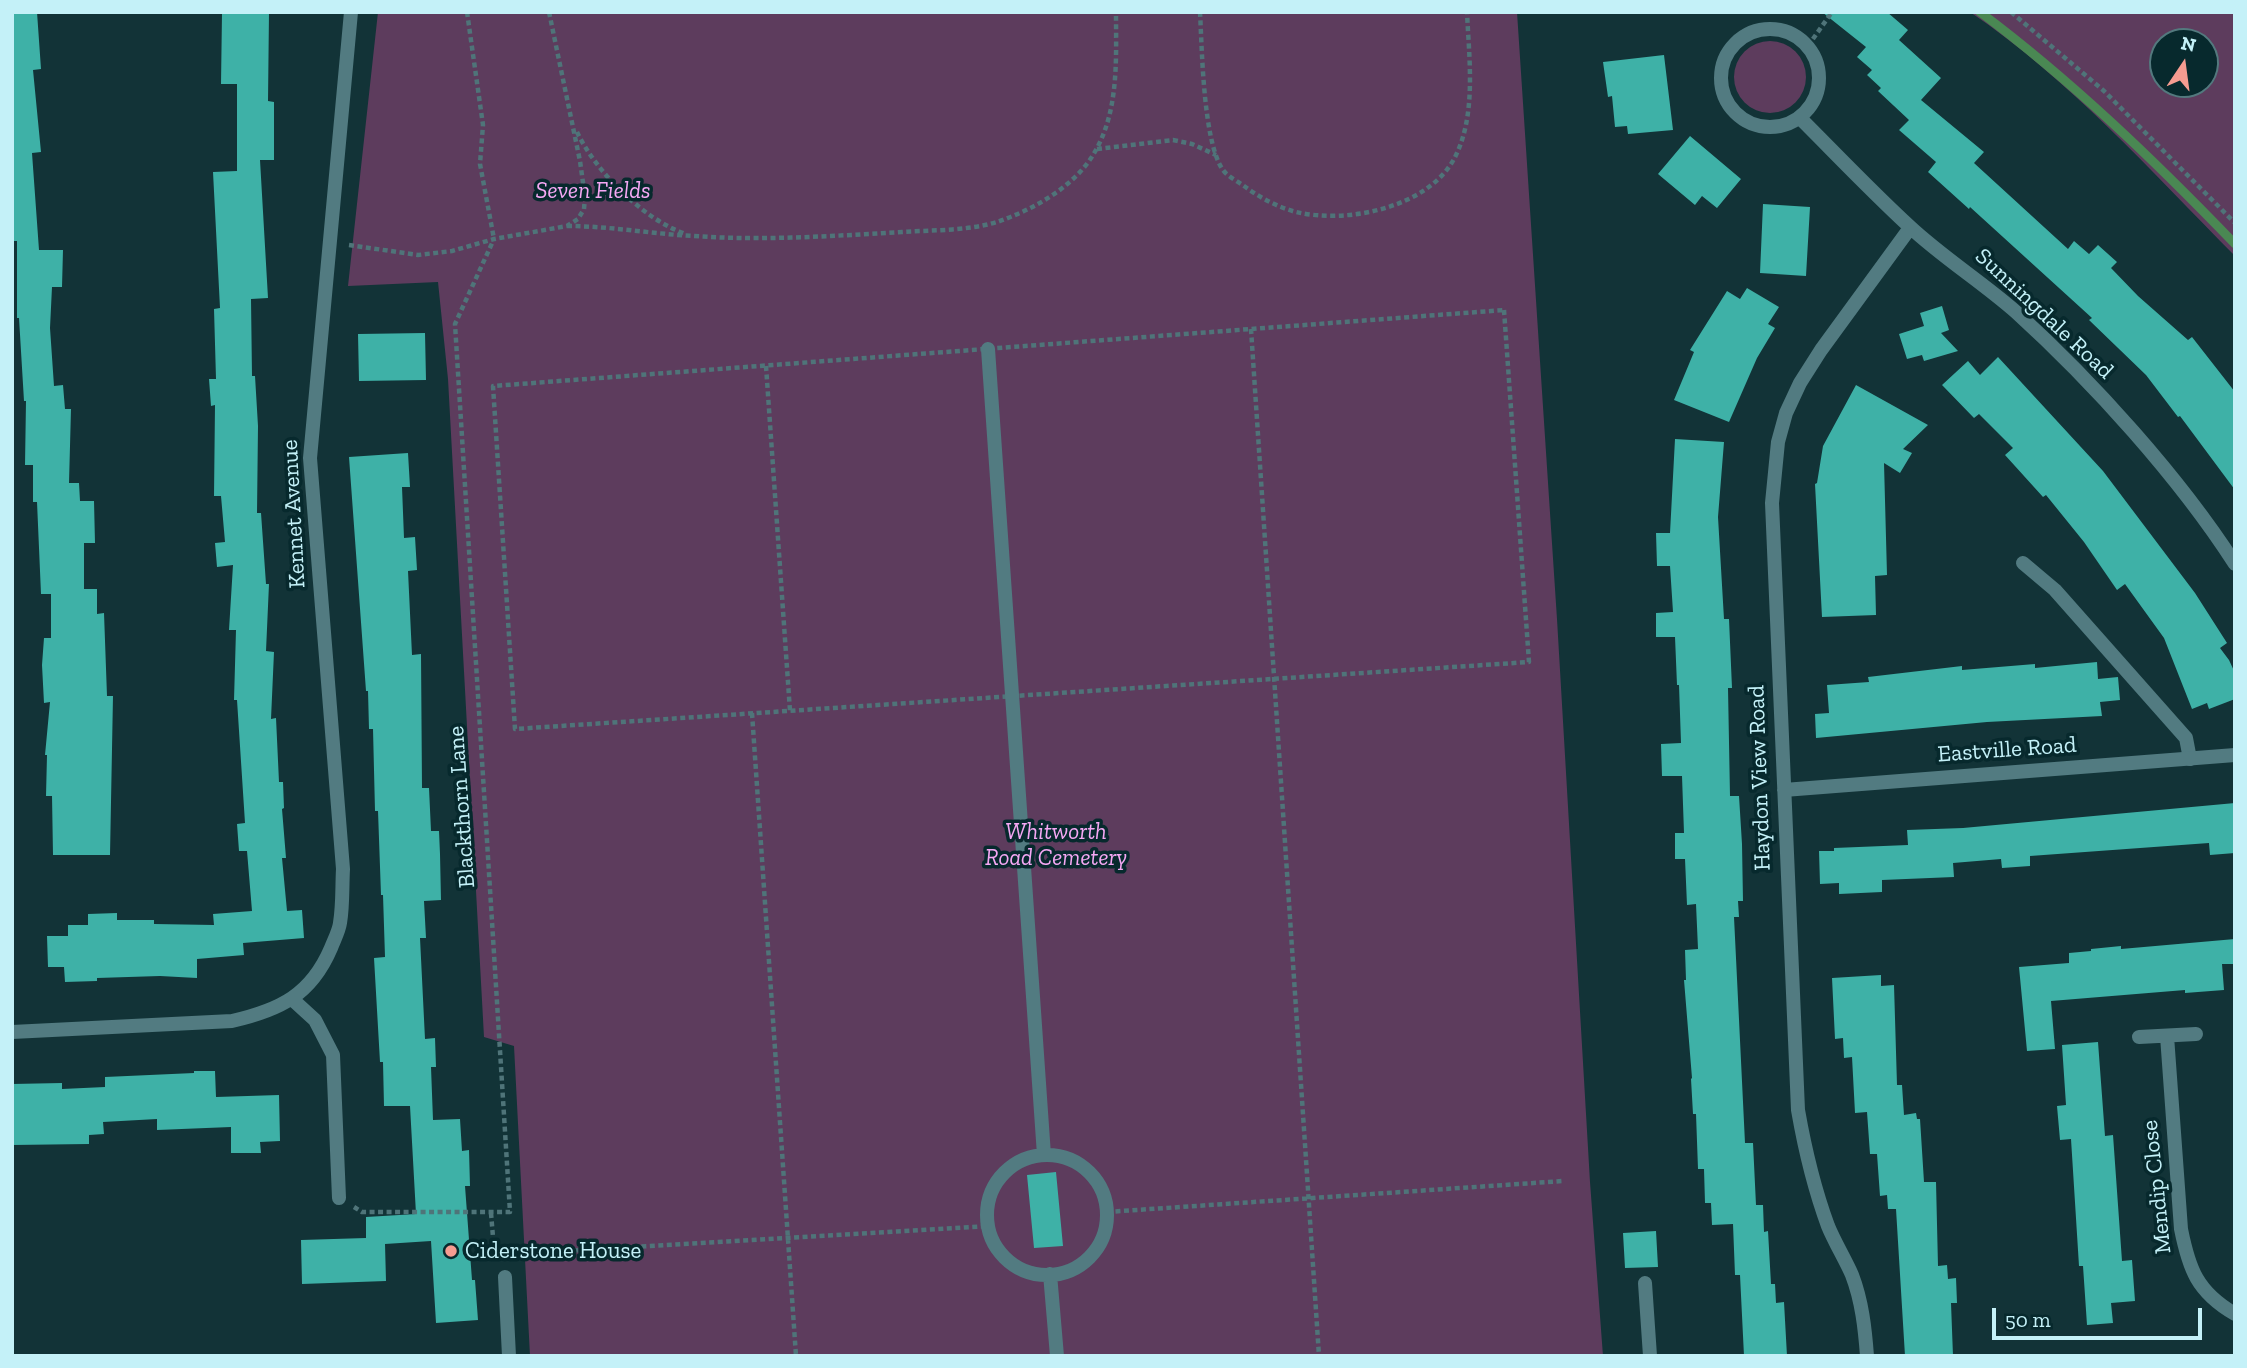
<!DOCTYPE html>
<html>
<head>
<meta charset="utf-8">
<style>
  body { margin:0 }
  #map { position:relative; width:2247px; height:1368px; overflow:hidden; background:#123337; font-family:"Zilla Slab",serif }
  canvas { display:block }
  .frame { position:absolute; inset:0; border:14px solid #c4f1f8; pointer-events:none }
  .north { position:absolute; left:2149px; top:28px; width:70px; height:70px; box-sizing:border-box; background:#07292d; border:2px solid #53797e; border-radius:50%; rotate:13deg; font-size:19px; font-weight:700; line-height:28px; text-align:center; color:#c4f1f8 }
  .north::after { content:''; display:block; margin:auto; width:24px; height:32px; background:#f59c91; clip-path:polygon(50% 0,100% 100%,50% 72%,0 100%) }
  .scale { position:absolute; left:1992px; top:1308px; width:210px; height:32px; box-sizing:border-box; border:4px solid #c4f1f8; border-top:0; padding-left:9px; font-size:21px; line-height:24px; white-space:nowrap; color:#c4f1f8; -webkit-text-stroke:5px #07292d; paint-order:stroke }
</style>
</head>
<body>
<div id="map">
<canvas width="2247" height="1368"></canvas>
<div class="frame"></div>
<div class="north">N</div>
<div class="scale">50 m</div>
</div>
<script>
const g = document.querySelector('canvas').getContext('2d');
g.lineJoin = 'round';
function paint(path, color) { g.fillStyle = color; g.fill(path, 'evenodd'); }
function trace(path, color, width, dash) { g.strokeStyle = color; g.lineWidth = width; g.lineCap = dash ? 'butt' : 'round'; g.setLineDash(dash || []); g.stroke(path); }
function label(font, color, halo, rows, align = 'center') {
  g.font = font + ' "Zilla Slab",serif'; g.lineWidth = 7; g.setLineDash([]); g.textBaseline = 'middle'; g.strokeStyle = halo; g.fillStyle = color; for (const [text, x, y, turn = 0] of rows) {
    g.save(); g.translate(x, y); g.rotate((+turn || 0) * Math.PI / 180); g.textAlign = isNaN(turn) ? turn : align; if (halo) g.strokeText(text, 0, 0); g.fillText(text, 0, 0); g.restore();
  }
}
const green = new Path2D(`
  M 378,12 L 1517,12 L 1557,619 L 1590,1182 L 1603,1356 L 530,1356 L 514,1046 L 484,1037 L 448,379 L 438,282 L 348,286 Z
  M 1970,12 L 2235,12 L 2235,256 C 2151,171 2069,79 1970,12 ZM 2205,42 L 2205,84 L 2163,84 L 2163,42 Z
  M1734 77a36 36 0 1 1 72 0a36 36 0 1 1-72 0Z`);
const stream = new Path2D(`
  M 1980,12 C 2072,81 2155,161 2235,244`);
const building = new Path2D(`
  M 37,12 L 41,69 L 33,70 L 41,152 L 32,153 L 39,250 L 63,250 L 62,287 L 52,287 L 50,328 L 54,386 L 63,385 L 65,409 L 71,409 L 69,483 L 79,483 L 80,501 L 94,501 L 95,543 L 84,543 L 84,589 L 97,589 L 97,614 L 104,613 L 107,696 L 113,696 L 110,855 L 53,855 L 52,796 L 46,796 L 47,755 L 45,755 L 50,702 L 44,703 L 42,665 L 44,638 L 51,638 L 51,594 L 41,594 L 37,502 L 33,502 L 33,465 L 25,465 L 26,401 L 24,401 L 19,318 L 17,318 L 17,241 L 12,241 L 12,13 Z
  M 269,12 L 268,101 L 274,102 L 274,160 L 260,160 L 268,298 L 251,299 L 252,376 L 255,376 L 258,426 L 257,513 L 261,513 L 266,584 L 269,584 L 266,651 L 274,652 L 271,719 L 276,718 L 279,782 L 283,782 L 284,808 L 282,809 L 286,858 L 282,858 L 287,911 L 302,910 L 304,938 L 243,943 L 244,955 L 197,959 L 197,978 L 160,976 L 97,978 L 97,981 L 65,982 L 64,967 L 48,967 L 47,936 L 68,936 L 68,925 L 88,925 L 88,914 L 117,913 L 117,920 L 154,920 L 154,924 L 214,925 L 213,914 L 252,911 L 247,851 L 239,851 L 237,824 L 245,823 L 237,700 L 234,700 L 236,630 L 229,630 L 233,565 L 217,567 L 215,543 L 225,542 L 221,496 L 214,496 L 215,405 L 211,406 L 209,379 L 216,379 L 214,309 L 220,308 L 213,172 L 237,171 L 237,84 L 221,84 L 222,13 Z
  M 1822,12 L 1887,12 L 1908,30 L 1899,40 L 1941,78 L 1921,100 L 1984,152 L 1974,163 L 2068,249 L 2074,241 L 2089,254 L 2098,245 L 2117,262 L 2111,268 L 2138,296 L 2188,340 L 2192,337 L 2235,392 L 2235,490 L 2180,416 L 2178,417 L 2146,375 L 2089,320 L 2092,318 L 1970,207 L 1969,209 L 1928,172 L 1936,162 L 1899,130 L 1909,120 L 1878,91 L 1881,88 L 1867,75 L 1872,70 L 1857,57 L 1866,47 Z
  M 1664,55 L 1673,130 L 1628,134 L 1627,126 L 1615,127 L 1612,96 L 1608,97 L 1603,62 Z
  M 1690,136 L 1741,179 L 1717,208 L 1702,196 L 1695,205 L 1658,174 Z
  M 1763,204 L 1810,207 L 1806,276 L 1760,273 Z
  M 1747,288 L 1779,307 L 1768,324 L 1775,328 L 1757,358 L 1729,422 L 1674,400 L 1694,352 L 1690,350 L 1727,291 L 1740,299 Z
  M 1942,306 L 1949,330 L 1941,333 L 1958,351 L 1924,361 L 1922,355 L 1907,359 L 1899,334 L 1924,326 L 1920,313 Z
  M 425,333 L 426,380 L 359,381 L 358,334 Z
  M 1998,357 L 2103,471 L 2195,593 L 2227,643 L 2220,648 L 2229,660 L 2235,673 L 2235,699 L 2209,709 L 2207,703 L 2192,709 L 2164,638 L 2125,584 L 2117,590 L 2084,542 L 2046,495 L 2043,497 L 2005,455 L 2013,448 L 1979,414 L 1974,418 L 1942,385 L 1968,361 L 1980,375 Z
  M 1856,385 L 1928,425 L 1903,449 L 1912,453 L 1900,473 L 1884,463 L 1887,575 L 1875,576 L 1876,615 L 1822,617 L 1815,484 L 1817,483 L 1823,446 Z
  M 1675,439 L 1724,442 L 1718,517 L 1724,619 L 1729,619 L 1732,688 L 1728,688 L 1730,796 L 1739,796 L 1742,844 L 1743,901 L 1738,901 L 1739,917 L 1734,917 L 1745,1143 L 1753,1143 L 1756,1205 L 1763,1205 L 1764,1232 L 1768,1231 L 1771,1284 L 1775,1284 L 1776,1303 L 1784,1302 L 1787,1356 L 1744,1356 L 1740,1275 L 1735,1275 L 1733,1224 L 1712,1225 L 1711,1203 L 1705,1203 L 1704,1169 L 1698,1169 L 1696,1114 L 1693,1114 L 1691,1079 L 1692,1078 L 1684,980 L 1686,980 L 1685,950 L 1698,949 L 1696,904 L 1687,905 L 1685,859 L 1675,859 L 1675,833 L 1684,833 L 1682,776 L 1662,776 L 1661,744 L 1681,743 L 1679,685 L 1677,685 L 1675,637 L 1656,637 L 1656,613 L 1673,612 L 1670,566 L 1657,566 L 1656,533 L 1670,533 Z
  M 408,453 L 410,487 L 402,487 L 404,538 L 415,537 L 417,570 L 408,571 L 412,655 L 421,654 L 422,788 L 429,788 L 431,831 L 439,831 L 440,854 L 441,900 L 424,901 L 426,938 L 420,938 L 425,1039 L 435,1038 L 436,1067 L 431,1067 L 433,1120 L 460,1119 L 462,1151 L 469,1150 L 470,1186 L 465,1186 L 472,1280 L 475,1280 L 478,1320 L 436,1323 L 431,1241 L 385,1244 L 386,1281 L 302,1284 L 301,1240 L 366,1238 L 366,1217 L 416,1214 L 410,1106 L 384,1106 L 383,1062 L 380,1062 L 374,958 L 385,957 L 383,895 L 381,895 L 378,811 L 375,811 L 373,729 L 369,729 L 368,691 L 366,691 L 349,457 Z
  M 2097,662 L 2098,679 L 2118,677 L 2120,700 L 2100,702 L 2102,716 L 1987,722 L 1816,738 L 1815,714 L 1829,713 L 1827,685 L 1869,682 L 1868,677 L 1962,666 L 1962,670 L 2035,664 L 2035,668 Z
  M 2235,803 L 2235,853 L 2210,855 L 2209,843 L 2030,856 L 2030,866 L 2002,868 L 2001,859 L 1953,863 L 1954,877 L 1882,880 L 1882,892 L 1839,894 L 1839,883 L 1820,884 L 1819,851 L 1834,851 L 1834,848 L 1908,845 L 1907,830 L 1963,828 Z
  M 2235,939 L 2235,964 L 2222,964 L 2224,990 L 2185,993 L 2185,990 L 2051,1001 L 2055,1049 L 2027,1051 L 2019,967 L 2069,963 L 2069,953 L 2091,951 L 2091,949 L 2121,946 L 2121,949 Z
  M 1881,975 L 1881,986 L 1894,985 L 1897,1085 L 1902,1085 L 1904,1115 L 1916,1113 L 1917,1119 L 1920,1119 L 1924,1182 L 1936,1182 L 1938,1266 L 1947,1265 L 1948,1279 L 1956,1278 L 1957,1303 L 1951,1303 L 1953,1356 L 1905,1356 L 1896,1209 L 1888,1209 L 1887,1195 L 1880,1196 L 1877,1154 L 1870,1154 L 1867,1112 L 1855,1113 L 1852,1057 L 1844,1058 L 1843,1038 L 1835,1039 L 1832,978 Z
  M 2098,1042 L 2105,1136 L 2113,1135 L 2122,1261 L 2132,1260 L 2135,1301 L 2111,1303 L 2113,1323 L 2087,1325 L 2083,1266 L 2079,1266 L 2071,1139 L 2060,1140 L 2057,1106 L 2066,1105 L 2062,1045 Z
  M 194,1071 L 215,1071 L 216,1097 L 279,1095 L 280,1141 L 260,1142 L 261,1153 L 231,1153 L 231,1127 L 157,1130 L 157,1119 L 103,1122 L 104,1134 L 89,1135 L 89,1144 L 12,1145 L 12,1084 L 62,1083 L 62,1089 L 105,1087 L 105,1077 L 194,1073 Z
  M 1056,1172 L 1063,1246 L 1034,1248 L 1027,1175 Z
  M 1656,1231 L 1658,1267 L 1625,1268 L 1623,1233 Z`);
const path = new Path2D(`
  M 467,12 L 483,125 L 480,164 L 494,239
  M 1200,12 C 1202,48 1203,142 1223,170 C 1227,176 1237,181 1244,186 C 1259,197 1277,207 1296,212 C 1347,224 1427,208 1454,159 C 1477,116 1469,59 1467,12
  M 2011,12 L 2104,91 L 2235,223
  M 1808,46 L 1832,12
  M 577,132 C 596,172 644,220 686,234
  M 1097,149 L 1173,140 L 1192,144 L 1216,155
  M 567,226 C 610,226 652,234 694,236 C 764,241 832,236 902,232 C 932,230 967,231 997,222 C 1035,209 1078,185 1097,148 C 1119,107 1116,57 1116,12
  M 349,245 L 418,255 L 452,251 L 494,239 L 567,226 L 578,219 L 584,209 L 585,197 L 580,161 L 549,12
  M 1504,310 L 1529,662 L 515,729 L 493,386 Z
  M 1251,329 L 1319,1356
  M 766,366 L 790,711
  M 752,713 L 796,1356
  M 354,1207 L 362,1212 L 510,1212 L 455,324 L 494,239
  M 1107,1212 L 1563,1181
  M 491,1213 L 495,1261
  M 548,1252 L 988,1226`);
const lane = new Path2D(`
  M 988,349 L 1044,1155
  M 2023,563 L 2055,590 L 2186,738 L 2190,759
  M987 1215a60 60 0 1 1 120 0a60 60 0 1 1-120 0Z
  M 1050,1274 L 1057,1356
  M 1645,1283 L 1650,1356`);
const street = new Path2D(`
  M1721 78a49 49 0 1 1 98 0a49 49 0 1 1-98 0Z
  M 1800,118 C 1836,154 1871,191 1909,226 C 1942,257 1982,282 2016,312 C 2093,382 2179,477 2235,564
  M 1784,790 L 2235,755
  M 292,999 L 315,1020 L 333,1055 L 339,1198
  M 12,1032 L 232,1021 C 280,1010 311,995 331,948 C 334,940 339,931 340,923 C 343,905 342,887 343,869 L 310,458 L 351,12
  M 2167,1036 L 2181,1229 C 2189,1269 2197,1292 2235,1314
  M 2139,1037 L 2196,1034
  M 505,1277 L 509,1356
  M 1867,1356 C 1865,1329 1862,1301 1852,1275 C 1845,1259 1835,1243 1828,1226 C 1814,1188 1805,1150 1798,1110 L 1772,503 L 1778,442 L 1786,413 L 1800,383 L 1821,350 L 1910,228`);
const markers = [
  [451,1251,7,"#f59c91"]
];
const parkNames = [
  ["Seven Fields",593,191],
  ["Whitworth",1056,832],
  ["Road Cemetery",1056,858]
];
const streetNames = [
  ["Sunningdale Road",2044,314,43],
  ["Kennet Avenue",294,514,-93],
  ["Eastville Road",2007,750,-4],
  ["Haydon View Road",1760,778,-92],
  ["Blackthorn Lane",462,807,-94],
  ["Mendip Close",2157,1187,-96]
];
const poiNames = [
  ["Ciderstone House",465,1251]
];
paint(green, '#5d3c5d');
trace(stream, '#4a8853', 9);
paint(building, '#3eb1a7');
trace(path, '#4f7479', 4.5, [5, 3.5]);
trace(lane, '#527b81', 14);
trace(street, '#527b81', 14);
for (const [x, y, r, color] of markers) { const dot = new Path2D(); dot.arc(x, y, r, 0, 2 * Math.PI); g.fillStyle = color; g.fill(dot); trace(dot, '#07292d', 2.5); }
label('italic 23px', '#f5a8f4', '#07292d', parkNames);
label('23px', '#c4f1f8', '#07292d', streetNames);
label('23px', '#c4f1f8', '#07292d', poiNames, 'left');
</script>
</body>
</html>
